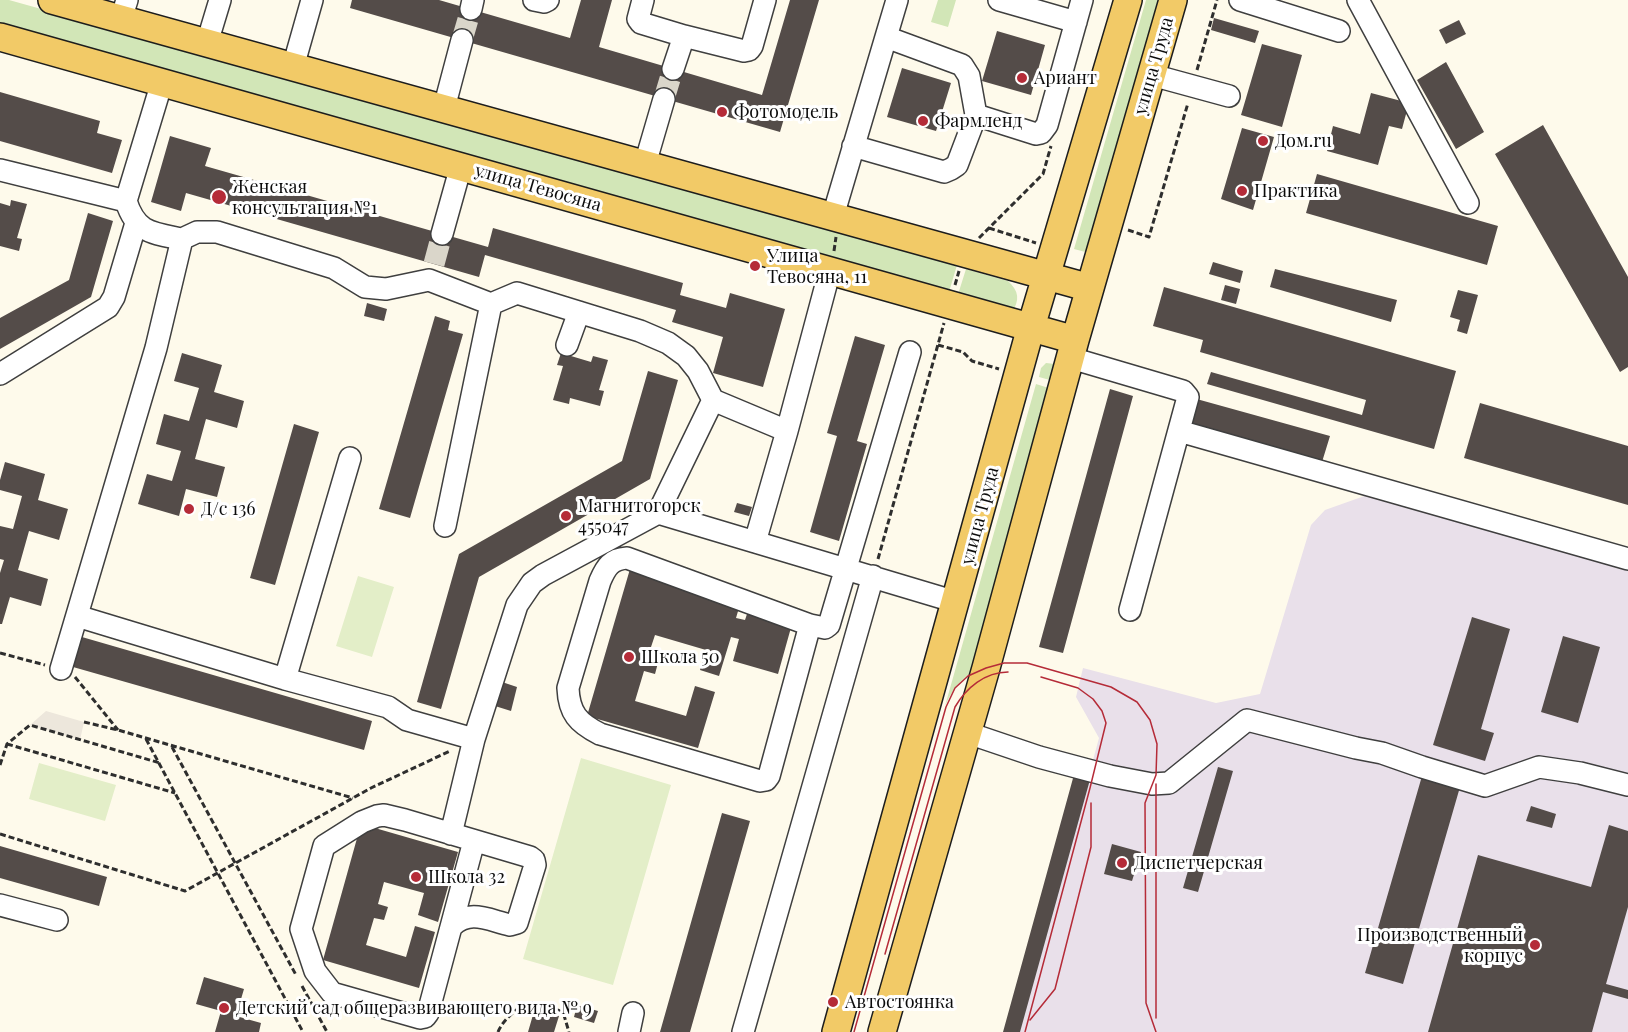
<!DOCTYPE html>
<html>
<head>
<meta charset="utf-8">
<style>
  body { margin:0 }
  canvas { display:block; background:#fefaeb }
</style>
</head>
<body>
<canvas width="1628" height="1032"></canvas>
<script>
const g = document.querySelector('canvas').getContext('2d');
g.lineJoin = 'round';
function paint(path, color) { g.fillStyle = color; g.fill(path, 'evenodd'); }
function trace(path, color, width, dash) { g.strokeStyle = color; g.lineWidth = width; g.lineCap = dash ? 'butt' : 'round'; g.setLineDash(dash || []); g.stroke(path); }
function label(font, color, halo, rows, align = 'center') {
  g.font = font + ' "Playfair Display",serif'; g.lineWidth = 6; g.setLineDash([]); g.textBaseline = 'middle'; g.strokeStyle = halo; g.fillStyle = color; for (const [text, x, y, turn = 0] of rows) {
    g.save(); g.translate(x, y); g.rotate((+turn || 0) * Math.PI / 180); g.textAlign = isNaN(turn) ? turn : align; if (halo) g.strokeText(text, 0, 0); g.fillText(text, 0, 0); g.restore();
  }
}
const industrial = new Path2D(`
  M 1370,494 L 1628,568 L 1628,1032 L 1019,1032 L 1099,738 L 1076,697 L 1083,668 L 1216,703 L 1260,694 L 1311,525 L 1325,510 Z`);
const green = new Path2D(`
  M 0,0 L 9,0 L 957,265 L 949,292 L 0,27 Z
  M 938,0 L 956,0 L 948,27 L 931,22 Z
  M 1146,0 L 1166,0 L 1093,254 L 1074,249 Z
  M 966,269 L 1008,281 C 1019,291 1020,300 1012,312 L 955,304 Z
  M 1046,363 L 1055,364 L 1057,382 L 1039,377 L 1041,368 Z
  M 1036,384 L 1055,390 L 976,670 C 960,679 952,690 945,706 Z`);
const pitch = new Path2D(`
  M 358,576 L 394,587 L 372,657 L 336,646 Z
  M 581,758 L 671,785 L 613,985 L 523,959 Z
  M 39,763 L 116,785 L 105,821 L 29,799 Z`);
const plaza = new Path2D(`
  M 46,711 L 84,722 L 80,740 L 30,725 Z`);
const building = new Path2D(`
  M 352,0 L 439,0 L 570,38 L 581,0 L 612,0 L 599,47 L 762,95 L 790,0 L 819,0 L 780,132 L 350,8 Z
  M 1214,18 L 1259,31 L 1255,43 L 1211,30 Z
  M 1459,20 L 1466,34 L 1446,44 L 1439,30 Z
  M 997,31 L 1045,45 L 1031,95 L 982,81 Z
  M 1262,44 L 1302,55 L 1282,127 L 1241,115 Z
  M 1446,62 L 1484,132 L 1456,149 L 1417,80 Z
  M 902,68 L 951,83 L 936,131 L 887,117 Z
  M 0,92 L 100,121 L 97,133 L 122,140 L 112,173 L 0,141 Z
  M 1371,93 L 1409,103 L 1402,129 L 1389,126 L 1378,165 L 1327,151 L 1333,126 L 1360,134 Z
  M 1543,125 L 1628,277 L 1628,367 L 1620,372 L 1495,154 Z
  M 1242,128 L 1274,137 L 1253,210 L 1221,199 Z
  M 170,136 L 211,148 L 205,166 L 488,247 L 493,228 L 683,283 L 680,295 L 726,308 L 730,293 L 785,309 L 763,387 L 713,373 L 723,337 L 672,322 L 676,310 L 485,255 L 479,277 L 186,193 L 181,211 L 151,202 Z
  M 1317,174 L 1498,226 L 1487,265 L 1306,213 Z
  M 11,200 L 27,204 L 17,238 L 22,239 L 19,251 L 0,246 L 0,203 L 10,206 Z
  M 88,213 L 113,221 L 91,297 L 0,349 L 0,318 L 69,280 Z
  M 1213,262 L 1243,271 L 1240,283 L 1209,274 Z
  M 1275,269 L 1397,300 L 1391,322 L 1270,287 Z
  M 1225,285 L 1240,289 L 1236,304 L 1221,300 Z
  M 1164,287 L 1456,371 L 1434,449 L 1207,384 L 1211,372 L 1362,415 L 1366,400 L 1200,352 L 1203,340 L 1153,326 Z
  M 1458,290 L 1478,295 L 1467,334 L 1457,331 L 1460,320 L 1450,317 Z
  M 367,303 L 387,309 L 384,321 L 364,316 Z
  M 435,316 L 450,321 L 448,330 L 463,334 L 410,518 L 379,509 Z
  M 855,336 L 885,345 L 857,441 L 867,444 L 839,541 L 810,532 L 837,436 L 827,433 Z
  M 182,353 L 222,365 L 214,392 L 244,401 L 237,428 L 206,419 L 195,459 L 225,467 L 217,497 L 186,489 L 179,516 L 138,504 L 147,474 L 172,481 L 181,451 L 156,444 L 164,414 L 189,421 L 199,388 L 174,381 Z
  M 561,353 L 591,362 L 593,356 L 608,360 L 599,390 L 604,391 L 600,406 L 570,398 L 569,404 L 553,400 L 563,366 L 557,365 Z
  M 648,371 L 678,380 L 650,479 L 479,577 L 441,709 L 417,702 L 459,554 L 622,461 Z
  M 1110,389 L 1133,396 L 1063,653 L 1039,647 Z
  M 1193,398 L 1330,436 L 1322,462 L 1186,424 Z
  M 1480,403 L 1628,446 L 1628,505 L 1464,458 Z
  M 294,424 L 319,432 L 275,585 L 250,578 Z
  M 5,462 L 45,474 L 38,500 L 68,509 L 59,540 L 29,531 L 18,570 L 48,579 L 41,606 L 10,597 L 2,624 L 0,624 L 0,573 L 4,560 L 0,559 L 0,526 L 13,529 L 22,496 L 0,490 L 0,480 Z
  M 737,503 L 752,507 L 749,516 L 734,512 Z
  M 630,569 L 741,601 L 736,618 L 745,620 L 748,611 L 792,624 L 778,674 L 733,661 L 739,639 L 731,637 L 719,676 L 700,670 L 706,650 L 655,635 L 648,656 L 659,659 L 655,674 L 644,671 L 635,701 L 686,716 L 695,686 L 715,692 L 698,748 L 587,716 Z
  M 1472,617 L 1510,629 L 1481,729 L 1494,733 L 1485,761 L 1433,745 Z
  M 75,635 L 372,721 L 364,750 L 66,665 Z
  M 1563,636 L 1600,647 L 1578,723 L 1541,712 Z
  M 502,682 L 517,687 L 511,711 L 495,706 Z
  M 1218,767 L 1233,771 L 1198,892 L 1183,888 Z
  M 1075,771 L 1091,776 L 1020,1032 L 1003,1032 Z
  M 1422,776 L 1460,787 L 1403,984 L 1365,973 Z
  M 1531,806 L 1556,814 L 1552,828 L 1526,821 Z
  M 722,813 L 750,821 L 690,1032 L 660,1032 Z
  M 361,824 L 458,852 L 438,922 L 418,915 L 424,893 L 384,882 L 378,904 L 388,907 L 384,920 L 374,918 L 366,945 L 406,957 L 415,926 L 435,932 L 419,988 L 323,960 Z
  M 1609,825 L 1628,831 L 1628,907 L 1606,984 L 1628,990 L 1628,999 L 1603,992 L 1592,1032 L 1428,1032 L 1478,855 L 1591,887 Z
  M 1112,844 L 1141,852 L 1132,881 L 1104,874 Z
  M 0,846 L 107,877 L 99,906 L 0,878 Z
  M 204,977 L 244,989 L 236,1016 L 261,1023 L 259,1032 L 215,1032 L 221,1011 L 196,1004 Z
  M 577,1005 L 598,1011 L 594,1023 L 574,1017 Z
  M 535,1008 L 559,1016 L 554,1032 L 528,1032 Z`);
const minorTunnel = new Path2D(`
  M 462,40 L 471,9
  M 664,99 L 673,69
  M 434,264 L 442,234`);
const path = new Path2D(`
  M 1197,70 L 1217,0
  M 989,228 L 1036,243
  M 1128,230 L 1149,237 L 1188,103
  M 979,238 L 1043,174 L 1051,146
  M 834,251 L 836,237
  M 955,285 L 959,271
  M 938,345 L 963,352 L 972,361 L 999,369
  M 878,559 L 944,323
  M 0,653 L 45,665
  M 75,677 L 118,730
  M 84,722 L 118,730 L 353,798
  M 146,739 L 303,1032
  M 7,744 L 175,793
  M 172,747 L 296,975
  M 0,765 L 7,744 L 30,725 L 160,763
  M 0,834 L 185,891 L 371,788 L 450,751
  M 302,986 L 327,1032
  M 498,1032 C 502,1021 522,1001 534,1003 C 544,1004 554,1009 563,1012 L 569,1032`);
const minor = new Path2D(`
  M 534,0 L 544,2 L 548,0
  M 643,0 L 638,19 L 641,23 L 684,36 L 673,69
  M 999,0 L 1076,22
  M 1240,0 L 1339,31
  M 1358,0 L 1468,203
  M 471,9 L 473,0
  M 121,19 L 127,0
  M 684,36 L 744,51 L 749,50 L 752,46 L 765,0
  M 886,37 L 897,0
  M 207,43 L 220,0
  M 293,67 L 312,0
  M 1152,75 L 1229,96
  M 162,82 L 126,201 C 136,233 152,233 182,239 L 197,232 L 217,232 L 334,268 L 365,287 L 386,289 L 429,280 L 491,304 L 517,293 L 640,331 L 668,343 L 686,356 L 698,371 L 713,400 L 787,431 L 830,270
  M 444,108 L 462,40
  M 853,146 L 944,172 L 951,169 L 957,165 L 976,115
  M 645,164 L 664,99
  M 0,170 L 126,201
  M 833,216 L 886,37 L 962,65 L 969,76 L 976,115 L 1036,134 L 1041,133 L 1047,125 L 1082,0
  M 442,234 L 461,166
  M 567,345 L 579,312
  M 1071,358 L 1183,391 L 1188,397 L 1130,610
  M 0,374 L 108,307 L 114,297 L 136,223
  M 1179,431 L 1628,559
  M 658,513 L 713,400
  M 445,526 L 491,304
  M 755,542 L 787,431
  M 77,616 L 285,679 L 388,707 L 407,720 L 474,739 L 517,605 L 532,583 L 543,575 L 658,513 L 956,602
  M 810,625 L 769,776 L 766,780 L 760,781 L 600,734 C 578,723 569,713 568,688 L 600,581 C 606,567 611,559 627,558 L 810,625 L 825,628 L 829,625 L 910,352
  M 61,669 L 156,348 L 182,239
  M 285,679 L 350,458
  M 968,733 L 1039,757 L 1110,776 L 1152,784 L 1169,783 L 1247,720 L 1356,748 L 1382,753 L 1422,767 L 1485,786 L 1539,767 L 1580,773 L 1628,785
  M 451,834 L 474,739
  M 0,905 L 57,920
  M 452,926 C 470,909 488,920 510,925 L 517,923 L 535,865 L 534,860 L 530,857 L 405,820 L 384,815 L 377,816 L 362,822 L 324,846 L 301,929 L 315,971 L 332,993 L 420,1018 L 425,1017 L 428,1013 L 474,841
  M 629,1032 L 633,1013
  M 743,1032 L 873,576`);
const major = new Path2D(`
  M 52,0 L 1090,288
  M 0,37 L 1075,340
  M 836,1032 L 1031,327 L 1128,0
  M 882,1032 L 986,668 L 1075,340 L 1173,0`);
const tram = new Path2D(`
  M 885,954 L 955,707 C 966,688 985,672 1008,672
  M 1156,1018 L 1156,784
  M 1030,1020 L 1055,989 L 1091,847 L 1091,803
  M 854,1032 L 946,707 L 955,688 L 968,676 L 986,668 L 1004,663 L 1027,663 L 1111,687 L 1137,702 L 1150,720 L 1157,744 L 1156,775 L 1145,803 L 1146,1003 L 1156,1032
  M 1025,1032 L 1090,788 L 1106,723 L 1102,711 L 1093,699 L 1078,688 L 1041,677`);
const markers = [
  [1022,78,6,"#b52b38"],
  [722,112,6,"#b52b38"],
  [923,121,6,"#b52b38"],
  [1263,141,6,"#b52b38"],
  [1242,191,6,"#b52b38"],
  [219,197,8,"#b52b38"],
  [755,266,6,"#b52b38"],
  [189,509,6,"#b52b38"],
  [566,516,6,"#b52b38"],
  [629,657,6,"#b52b38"],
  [1122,863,6,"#b52b38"],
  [416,877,6,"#b52b38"],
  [1535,945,6,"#b52b38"],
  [833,1002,6,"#b52b38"],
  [224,1008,6,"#b52b38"]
];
const streetNames = [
  ["улица Труда",1154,66,-74],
  ["улица Тевосяна",538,188,16],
  ["улица Труда",980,516,-75]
];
const poiNames = [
  ["Ариант",1034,78],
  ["Фотомодель",734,112],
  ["Фармленд",935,121],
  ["Дом.ru",1275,141],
  ["Женская",232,187],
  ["консультация №1",232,208],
  ["Практика",1254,191],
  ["Улица",767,256],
  ["Тевосяна, 11",767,277],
  ["Магнитогорск",578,506],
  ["455047",578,527],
  ["Д/с 136",201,509],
  ["Школа 50",641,657],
  ["Диспетчерская",1134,863],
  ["Школа 32",428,877],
  ["Производственный",1523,935,"right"],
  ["корпус",1523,956,"right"],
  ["Автостоянка",845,1002],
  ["Детский сад общеразвивающего вида № 9",236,1008]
];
paint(industrial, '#e9e0ea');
paint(green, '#d2e6b7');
paint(pitch, '#e3eec8');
paint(plaza, '#ede7dc');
paint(building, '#544c49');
trace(minorTunnel, '#dad6ca', 21, [21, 10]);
trace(minor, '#3f3f3f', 24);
trace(major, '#1d1d1d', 30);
trace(path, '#2e2e2e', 3, [6, 3]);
trace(minor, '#fff', 21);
trace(major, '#f2ca67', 27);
trace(tram, '#b52b38', 1.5);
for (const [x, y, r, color] of markers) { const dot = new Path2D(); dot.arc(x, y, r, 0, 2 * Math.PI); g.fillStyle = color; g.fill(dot); trace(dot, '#fff', 2); }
label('18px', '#0c0c0c', '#fff', streetNames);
label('18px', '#0c0c0c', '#fff', poiNames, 'left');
</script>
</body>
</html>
